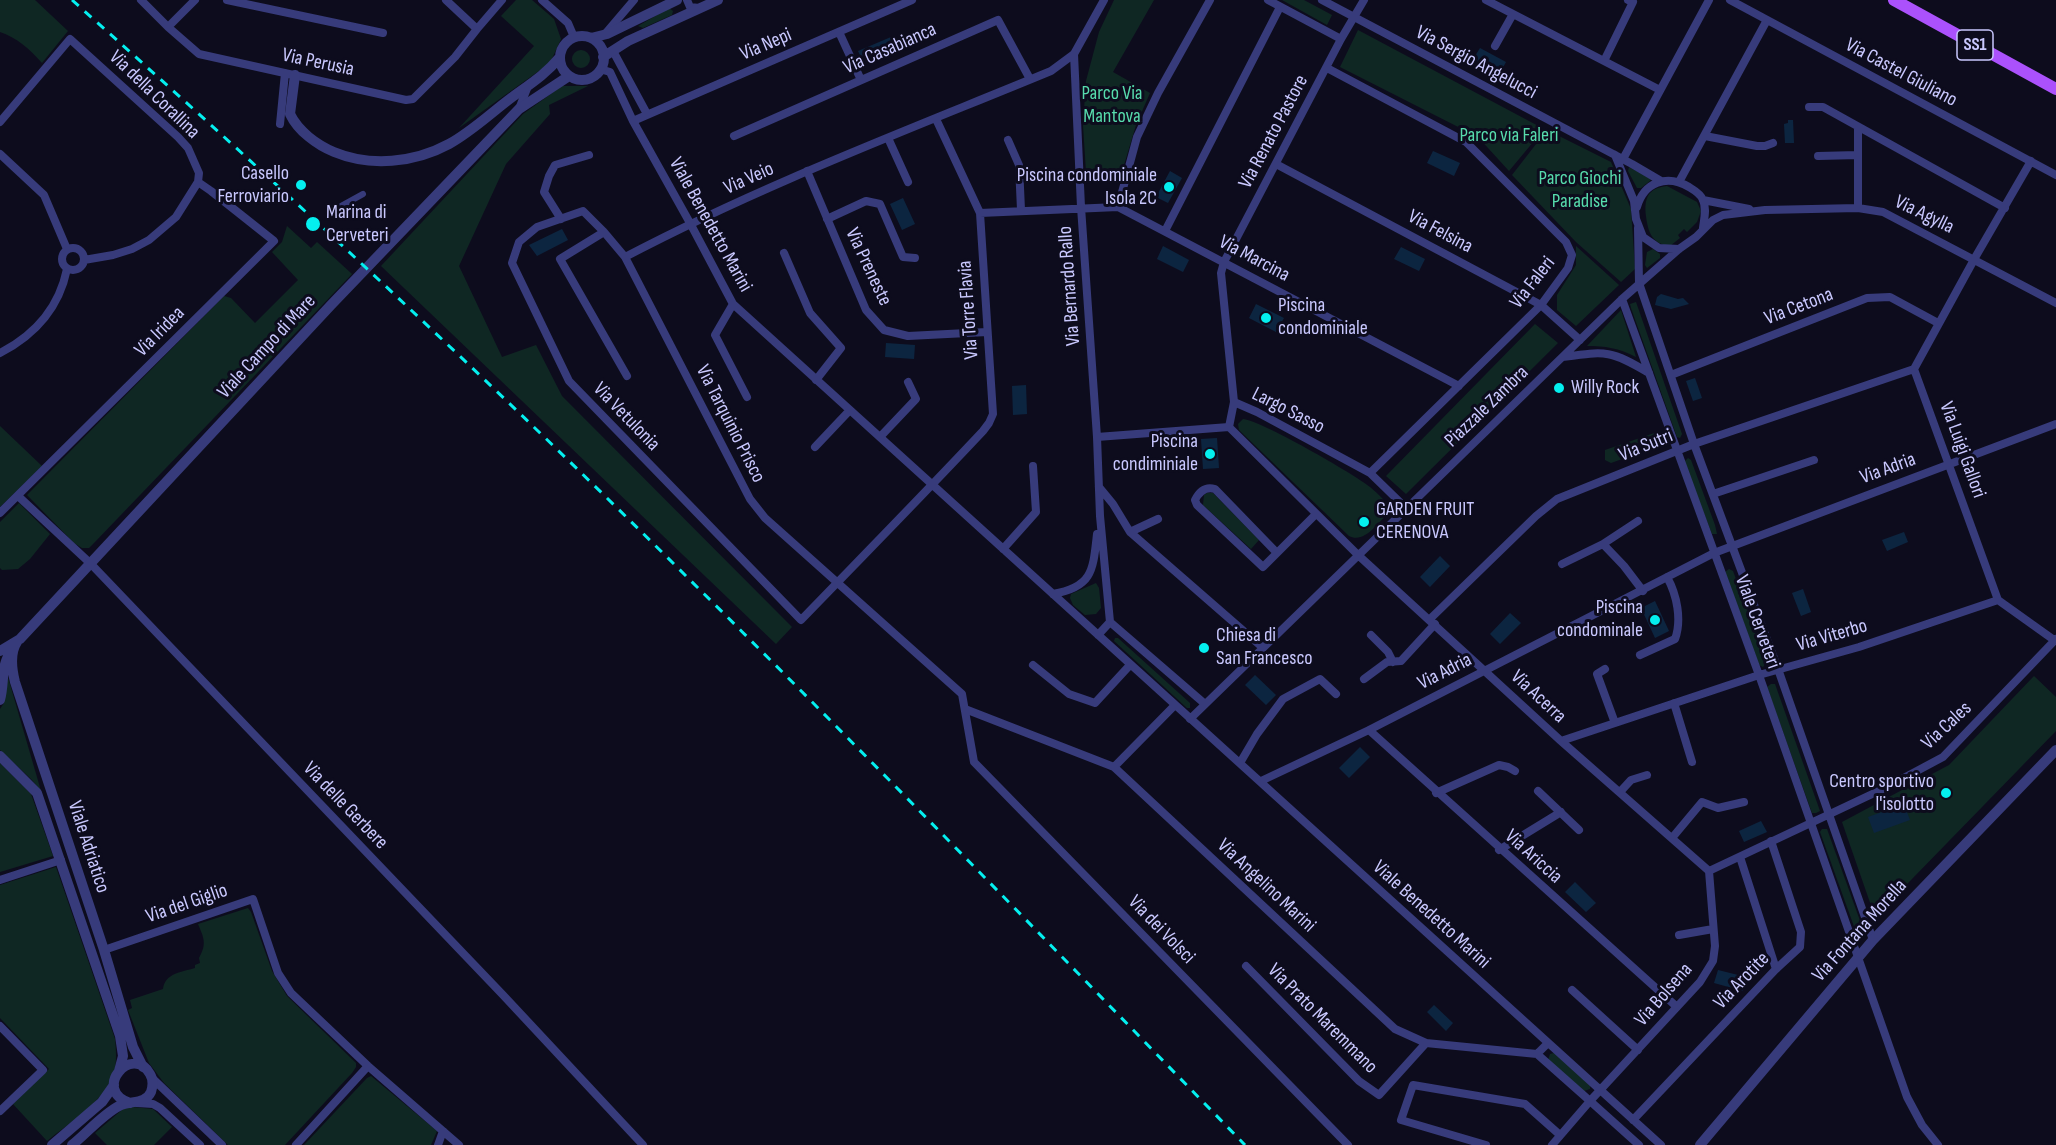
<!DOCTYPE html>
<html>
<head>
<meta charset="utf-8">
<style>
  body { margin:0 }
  canvas { display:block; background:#0d0c1d }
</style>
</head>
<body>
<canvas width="2056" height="1145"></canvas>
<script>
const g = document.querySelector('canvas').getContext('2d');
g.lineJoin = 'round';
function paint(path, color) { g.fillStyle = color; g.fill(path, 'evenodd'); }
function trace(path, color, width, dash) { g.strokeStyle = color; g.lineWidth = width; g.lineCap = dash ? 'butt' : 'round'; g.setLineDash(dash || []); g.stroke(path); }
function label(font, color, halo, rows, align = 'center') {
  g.font = font + ' "Sofia Sans Condensed",sans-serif'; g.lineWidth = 6; g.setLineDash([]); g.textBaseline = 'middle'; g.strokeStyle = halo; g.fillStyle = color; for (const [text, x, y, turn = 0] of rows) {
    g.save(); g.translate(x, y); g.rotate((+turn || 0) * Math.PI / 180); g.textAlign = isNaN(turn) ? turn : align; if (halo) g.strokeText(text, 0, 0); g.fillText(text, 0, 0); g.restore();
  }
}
const green = new Path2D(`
  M 0,0 L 35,0 L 68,31 L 42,63 C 31,50 16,37 0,32 Z
  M 516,0 L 532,0 L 554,19 L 561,39 L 550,63 L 459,128 L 534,46 L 501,16 Z
  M 1114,0 L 1154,0 L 1113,72 L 1150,93 L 1136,125 L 1121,175 C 1111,181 1092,182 1086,172 L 1083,125 L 1086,81 L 1099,32 Z
  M 1282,0 L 1304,0 L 1332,15 L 1327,25 Z
  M 669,8 L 673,11 L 672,15 L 643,28 L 638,26 Z
  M 1358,30 L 1544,129 L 1509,171 L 1478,137 L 1340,67 Z
  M572 59a9 9 0 1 1 18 0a9 9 0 1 1-18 0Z
  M 562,86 L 588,86 L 549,105 L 550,114 L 506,164 L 459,266 L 502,357 L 536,345 L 562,396 L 792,627 L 776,644 L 381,266 L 523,114 Z
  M 1547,130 L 1611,162 L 1631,209 L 1635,269 L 1621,282 L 1576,242 L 1512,175 Z
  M 1629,167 L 1651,179 L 1650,181 L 1641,188 L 1637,188 L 1628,171 Z
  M 1667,186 L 1697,202 L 1701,211 L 1697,222 L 1687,232 L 1684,229 L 1678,235 L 1680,238 L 1670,246 C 1652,244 1648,232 1646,216 C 1644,198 1648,188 1667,186 Z
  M 287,226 L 311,248 L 317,242 L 352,274 L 94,543 L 89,548 L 82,548 L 74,543 L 27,495 L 224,296 L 231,298 L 255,323 L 298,280 L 272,252 L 282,242 Z
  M 1576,246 L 1619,285 L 1576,326 L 1557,310 L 1557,295 L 1576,265 Z
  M 1653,249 L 1660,254 L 1660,258 L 1647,268 L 1645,265 L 1647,252 Z
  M 1636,302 L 1682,434 L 1680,438 L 1677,437 L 1631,308 L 1630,304 Z
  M 1621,310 L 1636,357 C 1619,348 1605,346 1587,346 Z
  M 1535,324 L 1558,343 L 1406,494 L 1386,476 Z
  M 1243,419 C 1258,419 1356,475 1370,487 C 1378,494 1389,502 1388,513 C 1378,523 1364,544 1349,536 L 1239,430 L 1238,424 Z
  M 0,426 L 42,466 L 0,507 Z
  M 1660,431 L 1664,444 L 1611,463 L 1605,460 L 1605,450 Z
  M 1688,458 L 1691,460 L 1715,525 L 1717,534 L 1712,534 L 1684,462 Z
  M 1207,493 L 1213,493 L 1259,540 L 1251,549 L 1203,505 L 1204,495 Z
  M 19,503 L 50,534 L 30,559 L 18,569 L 2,570 L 0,568 L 0,522 Z
  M 1729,569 L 1733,571 L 1767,662 L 1763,667 L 1759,665 L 1725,572 Z
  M 1096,583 L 1099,588 L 1101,608 L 1096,614 L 1085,615 L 1073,605 L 1070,598 L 1071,594 Z
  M 1115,638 L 1118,638 L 1190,703 L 1190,708 L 1187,708 L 1114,641 Z
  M 7,674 L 41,791 L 31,779 L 0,750 L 0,709 L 4,703 Z
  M 2034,676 L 2056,697 L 2056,731 L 1875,917 L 1842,822 L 1949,765 Z
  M 1771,684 L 1775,684 L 1820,811 L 1816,813 L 1812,813 L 1767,687 Z
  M 0,763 L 31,794 L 53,856 L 0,872 Z
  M 1822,829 L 1827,829 L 1863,929 L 1861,934 L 1856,932 L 1820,832 Z
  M 56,867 L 115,1039 C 116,1050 117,1062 114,1073 C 104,1102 70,1122 47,1141 L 13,1104 L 49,1069 L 0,1018 L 0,885 Z
  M 248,908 L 251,912 L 272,971 L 287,996 L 356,1063 L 356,1067 L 352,1073 L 285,1145 L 228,1145 L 164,1083 L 149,1063 L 128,1010 L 132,1008 L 130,1000 L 163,989 C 165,973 182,972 195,968 L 195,965 L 200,963 L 199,958 C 207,944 204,938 198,924 Z
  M 1554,1053 L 1590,1084 L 1590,1089 L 1584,1091 L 1548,1060 L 1550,1054 Z
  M 371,1076 L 437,1131 L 431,1145 L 304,1145 L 367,1078 Z
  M 132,1107 L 153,1109 L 172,1127 L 154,1145 L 107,1145 L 95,1133 L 123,1109 Z`);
const water = new Path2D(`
  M 891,37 L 897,49 L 864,64 L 858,51 Z
  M 1480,48 L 1506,62 L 1499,75 L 1472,61 Z
  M 1788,120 L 1793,120 L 1794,143 L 1785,143 L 1784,124 L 1788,123 Z
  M 1433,151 L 1460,163 L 1454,176 L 1427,163 Z
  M 1170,171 L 1182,178 L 1168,203 L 1156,197 Z
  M 903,198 L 915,224 L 902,230 L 890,204 Z
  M 562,229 L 568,240 L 537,256 L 529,245 Z
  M 1163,246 L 1189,260 L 1183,272 L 1157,259 Z
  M 1401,247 L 1425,259 L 1419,271 L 1394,259 Z
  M 1661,294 L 1678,299 L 1683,298 L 1689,304 L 1671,309 L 1655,305 L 1657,297 Z
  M 1256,304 L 1284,318 L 1276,332 L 1249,318 Z
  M 886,343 L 915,345 L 914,359 L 885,357 Z
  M 1695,378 L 1702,398 L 1693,401 L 1686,381 Z
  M 1026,385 L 1027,414 L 1013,415 L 1012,386 Z
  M 1217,438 L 1219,468 L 1203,469 L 1201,439 Z
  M 1904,532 L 1908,542 L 1887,551 L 1882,540 Z
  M 1440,556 L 1450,566 L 1430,587 L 1420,577 Z
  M 1803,589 L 1811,612 L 1801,616 L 1792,593 Z
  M 1655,601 L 1669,631 L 1655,638 L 1641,608 Z
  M 1510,613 L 1521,623 L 1500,644 L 1490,634 Z
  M 1255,675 L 1276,695 L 1266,705 L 1245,685 Z
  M 1360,747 L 1370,757 L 1349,778 L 1339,768 Z
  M 1904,804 L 1910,820 L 1874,833 L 1868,817 Z
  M 1761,821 L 1767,832 L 1744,842 L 1739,831 Z
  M 1575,882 L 1596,903 L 1586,912 L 1565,892 Z
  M 1718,970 L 1746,977 L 1743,991 L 1714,983 Z
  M 1434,1005 L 1453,1023 L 1446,1031 L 1427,1012 Z`);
const pedestrian = new Path2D(`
  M 334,210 L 363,194`);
const minor = new Path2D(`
  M 141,0 L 168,27 L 199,54 L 406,100 L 413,99 L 455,57 L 477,29
  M 227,0 L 383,33
  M 446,0 L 477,29 L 502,0
  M 542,0 L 568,23 L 574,37
  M 687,0 L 690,7 L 699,8
  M 1268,0 L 1341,39
  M 1322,0 L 1632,164 L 1661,181
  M 1486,0 L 1660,90
  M 1730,0 L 2056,175
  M 168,27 L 195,0
  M 839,32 L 861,80
  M 605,34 L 634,0
  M 1495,46 L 1513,14
  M 613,51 L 647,114
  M 1074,54 L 1081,207 L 1097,437 L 1100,516 L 1110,622 L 1098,635
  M 1604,61 L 1633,2 L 1628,0
  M 1327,68 L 1466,142 L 1566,242 L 1572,255 L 1568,268 L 1541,305 L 1370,473
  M 600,69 L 610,72 L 633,121 L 690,223 L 733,304 L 1661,1145
  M 1809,107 L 1823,107 L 2005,208
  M 519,109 L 528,86
  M 936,119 L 980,213 L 993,414 L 989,423 L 983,431 C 923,495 862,557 801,620 L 569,381 L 512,263 L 519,242 L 537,227 L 583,211 L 604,232 L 625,257 L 750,499 L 765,518 L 962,694 L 974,762 L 1348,1145
  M 633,121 L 912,0
  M 0,122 L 70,39 L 178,137 L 188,148 L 199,173 L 198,182 L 176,217 L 149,240 L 132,249 L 113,255 L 84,260
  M 280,124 L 285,73
  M 1858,127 L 1858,208
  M 734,136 L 998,20 L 1030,79
  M 1705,136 L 1757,146 L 1765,146 L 1773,143
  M 888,138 L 908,182
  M 1008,140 L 1019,165 L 1021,210
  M 0,154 L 44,195 L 67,249
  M 1615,155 L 1634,201 L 1636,219 L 1643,237 L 1659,248 L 1679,249
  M 1818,156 L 1858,155
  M 1623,159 L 1709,0
  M 2031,161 L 1976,256 L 1914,369 L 1998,600 L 2054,640
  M 1276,164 L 1541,305 L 1580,340
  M 807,171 L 866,310 L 884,330 L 908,336 L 987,332
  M 1679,182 L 1767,20
  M 1703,200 L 1749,209
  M 1118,207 L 1137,137 L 1158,93 L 1210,0
  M 1637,207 C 1644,182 1667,174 1689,187 C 1694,190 1701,194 1703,200 C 1707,209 1704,219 1703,228
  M 980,213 L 1118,207 L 1459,386
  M 561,219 L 544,192 L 549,176 L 555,165 L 589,155
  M 827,219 L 866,201 L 880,204 L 903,257 L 915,258
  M 1638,228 L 1639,283 L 1694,444 L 1778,669 L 1873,940
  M 1165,231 L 1280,7
  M 604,232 L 560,259 L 627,376
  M62 259a11 11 0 1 1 22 0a11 11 0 1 1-22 0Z
  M 784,253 L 810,313 L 841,348 L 816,380
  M 625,257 C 762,185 908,130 1051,71 L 1074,54 L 1104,0
  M 1622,299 L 1759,675 L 1907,1097 L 1922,1125 L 1938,1145
  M 733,304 L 715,335 L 747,397
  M 0,353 C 35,335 59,308 67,269
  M 1563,357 C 1606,351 1611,350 1649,373
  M 1671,375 L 1867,298 L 1890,297 L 1938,323
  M 1234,402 L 1221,273 L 1224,262 L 1341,39 L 1364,0
  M 880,437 L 916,399 L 908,382
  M 1097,437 L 1229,427
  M 815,447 L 850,410
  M 1099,487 L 1113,504 L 1130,532 L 1262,647
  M 1713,494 L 1814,460
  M 18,496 L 91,564 L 503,995 L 643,1145
  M 1406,508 L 1370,473 L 1257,412 L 1234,402 L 1229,427 L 1358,555 L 1561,741 L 1709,871
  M 0,513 L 274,241 L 211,191 L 198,182
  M 1638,521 L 1603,544 L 1624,566 L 1643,591
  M 1130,532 L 1158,519
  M 1003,549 L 1036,512 L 1033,466
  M 1277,553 L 1215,489 C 1205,486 1199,492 1195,500 L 1197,505 L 1263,567 L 1316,514
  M 1562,564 L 1603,544
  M 1053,594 C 1093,587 1093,570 1097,534
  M 1430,619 L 1536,516 L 1557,499 L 1694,444 L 1914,369
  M 1110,622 L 1205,704
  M 1371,635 L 1388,652 L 1393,662
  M 1640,655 L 1675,639 C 1682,620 1677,595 1667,577
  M 1033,665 L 1069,694 L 1095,703 L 1130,665
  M 1605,669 L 1597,674 L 1615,723
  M 1364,679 L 1387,662 L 1401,661 L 1435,624
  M 1674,703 L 1692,762
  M 965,709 L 1114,767 L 1395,1029 L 1426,1043 L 1537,1054 L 1547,1044
  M 1190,719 L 1622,299 L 1679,249 L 1696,237 L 1713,220 L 1723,215 L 1765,210 L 1858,208 L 1883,212 L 2056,303
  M 1369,730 L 1677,1007
  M 1561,741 L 1759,675 L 1859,647 L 1998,600
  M 1240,763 L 1257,734 L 1283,699 L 1320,679 L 1336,694
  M 1114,767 L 1175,705
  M 1261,781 L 1369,730 L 1714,553 L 2056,424
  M 1538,791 L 1579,830
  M 1620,792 L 1631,780 L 1647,775
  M 1436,793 L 1499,765 L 1508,767 L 1515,771
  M 1672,838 L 1702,802 L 1718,808 L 1744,802
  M 1499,850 L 1561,812
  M 1740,857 L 1776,969
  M 1709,871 L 1885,788 L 1943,757 L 2056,639
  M 0,880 L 61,860
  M 1679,935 L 1713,929
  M 104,950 L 253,899 L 278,973 L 291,993 L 368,1066 L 459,1145
  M 1246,966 L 1359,1081 L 1379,1095 L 1426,1043
  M 1572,990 L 1638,1050
  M 0,1026 L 43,1070 L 0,1111
  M 1537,1054 L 1590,1101 L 1552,1145
  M 152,1078 L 222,1145
  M 137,1103 L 153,1104 L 160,1108 L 200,1145
  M 1633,1120 L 1776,969 L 1800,947 L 1801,932 L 1771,841
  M 296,1145 L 368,1066
  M 438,1145 L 443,1131
  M 1486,1145 L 1401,1120 L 1413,1085 L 1525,1104 L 1560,1135
  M 1639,1145 L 1590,1101 L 1700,982 L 1713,961 L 1715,946 L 1709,871`);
const tertiary = new Path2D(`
  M560 58a22 22 0 1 1 44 0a22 22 0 1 1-44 0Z
  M 591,38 L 607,34 L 677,0
  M 603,57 L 628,41 L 718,0
  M 295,75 L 290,114 C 298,131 317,145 334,152 C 370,167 414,163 449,144 C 471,132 491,113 511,98 C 530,84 545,75 560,57
  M 17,642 C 9,654 12,670 15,682 L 104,950 L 133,1047 L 143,1067
  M 0,651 L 20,639 L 331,305 L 519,109 L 569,76
  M 0,700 C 5,682 0,665 12,650
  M 0,756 L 37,793 L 120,1036 L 123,1056 L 119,1071
  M 52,1145 L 102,1102 L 114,1085
  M 72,1145 C 87,1133 102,1115 119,1106 C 130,1100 145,1105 151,1092 C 153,1086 153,1079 150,1074 C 132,1043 91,1090 130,1103
  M 1700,1145 L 1873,940 L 2056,750`);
const primary = new Path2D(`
  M 1894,0 L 2056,89`);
const rail = new Path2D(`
  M 72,0 C 281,186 486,377 685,575 C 874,762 1059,954 1245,1145`);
const markers = [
  [301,185,6,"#04efef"],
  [1169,187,6,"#04efef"],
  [313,224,8,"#04efef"],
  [1266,318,6,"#04efef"],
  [1559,388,6,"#04efef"],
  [1210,454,6,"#04efef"],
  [1364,522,6,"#04efef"],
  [1655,620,6,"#04efef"],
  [1204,648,6,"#04efef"],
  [1946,793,6,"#04efef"]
];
const shields = [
  [1975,45,36]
];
const shieldNames = [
  ["SS1",1975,45]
];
const streetNames = [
  ["Via Nepi",766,45,-23],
  ["Via Casabianca",890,49,-24],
  ["Via Perusia",318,63,12],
  ["Via Sergio Angelucci",1476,63,28],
  ["Via Castel Giuliano",1901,73,28],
  ["Via della Corallina",154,95,44],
  ["Via Renato Pastore",1274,132,-62],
  ["Via Veio",749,179,-24],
  ["Via Agylla",1924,215,26],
  ["Viale Benedetto Marini",710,225,61],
  ["Via Felsina",1440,232,28],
  ["Via Marcina",1254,259,28],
  ["Via Preneste",868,267,65],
  ["Via Faleri",1533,283,-52],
  ["Via Bernardo Rallo",1070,286,-94],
  ["Via Cetona",1799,307,-21],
  ["Via Torre Flavia",969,310,-94],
  ["Via Iridea",160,332,-45],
  ["Viale Campo di Mare",267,347,-47],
  ["Piazzale Zambra",1487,407,-44],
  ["Largo Sasso",1288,411,27],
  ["Via Vetulonia",626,417,46],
  ["Via Tarquinio Prisco",730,424,63],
  ["Via Sutri",1646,446,-22],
  ["Via Luigi Gallori",1962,450,70],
  ["Via Adria",1888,469,-20],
  ["Viale Cerveteri",1757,622,70],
  ["Via Viterbo",1832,636,-16],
  ["Via Adria",1445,672,-27],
  ["Via Acerra",1538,697,43],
  ["Via Cales",1947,726,-43],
  ["Via delle Gerbere",345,806,46],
  ["Viale Adriatico",88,847,72],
  ["Via Ariccia",1533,857,42],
  ["Via Angelino Marini",1266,886,43],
  ["Via del Giglio",187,904,-19],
  ["Viale Benedetto Marini",1431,915,42],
  ["Via dei Volsci",1161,930,46],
  ["Via Fontana Morella",1860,931,-48],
  ["Via Arotite",1742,981,-46],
  ["Via Bolsena",1664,995,-49],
  ["Via Prato Maremmano",1322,1019,45]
];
const parkNames = [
  ["Parco Via",1112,94],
  ["Mantova",1112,117],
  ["Parco via Faleri",1509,136],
  ["Parco Giochi",1580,179],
  ["Paradise",1580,202]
];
const poiNames = [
  ["Casello",289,174],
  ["Ferroviario",289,197],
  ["Piscina condominiale",1157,176],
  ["Isola 2C",1157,199],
  ["Marina di",326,213,"left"],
  ["Cerveteri",326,236,"left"],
  ["Piscina",1278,306,"left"],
  ["condominiale",1278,329,"left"],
  ["Willy Rock",1571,388,"left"],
  ["Piscina",1198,442],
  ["condiminiale",1198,465],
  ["GARDEN FRUIT",1376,510,"left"],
  ["CERENOVA",1376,533,"left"],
  ["Piscina",1643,608],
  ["condominale",1643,631],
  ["Chiesa di",1216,636,"left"],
  ["San Francesco",1216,659,"left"],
  ["Centro sportivo",1934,782],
  ["l'isolotto",1934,805]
];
paint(green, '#0f2723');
paint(water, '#0c2540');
trace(pedestrian, '#373b7b', 6);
trace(minor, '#373b7b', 8);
trace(tertiary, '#373b7b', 10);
trace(primary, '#ab51fc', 12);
trace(rail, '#04efef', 3, [9, 8]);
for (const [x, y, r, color] of markers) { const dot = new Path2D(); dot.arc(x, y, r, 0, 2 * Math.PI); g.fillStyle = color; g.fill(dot); trace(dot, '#0d0c1d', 2); }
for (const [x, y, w] of shields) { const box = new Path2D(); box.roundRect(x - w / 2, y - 15, w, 30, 4.5); g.fillStyle = '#0d0c1d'; g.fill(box); trace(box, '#c9c8fe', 1.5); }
label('bold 18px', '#c9c8fe', null, shieldNames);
label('20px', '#c9c8fe', '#0d0c1d', streetNames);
label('20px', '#57dcad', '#0d0c1d', parkNames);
label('20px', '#c9c8fe', '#0d0c1d', poiNames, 'right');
</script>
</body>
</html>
